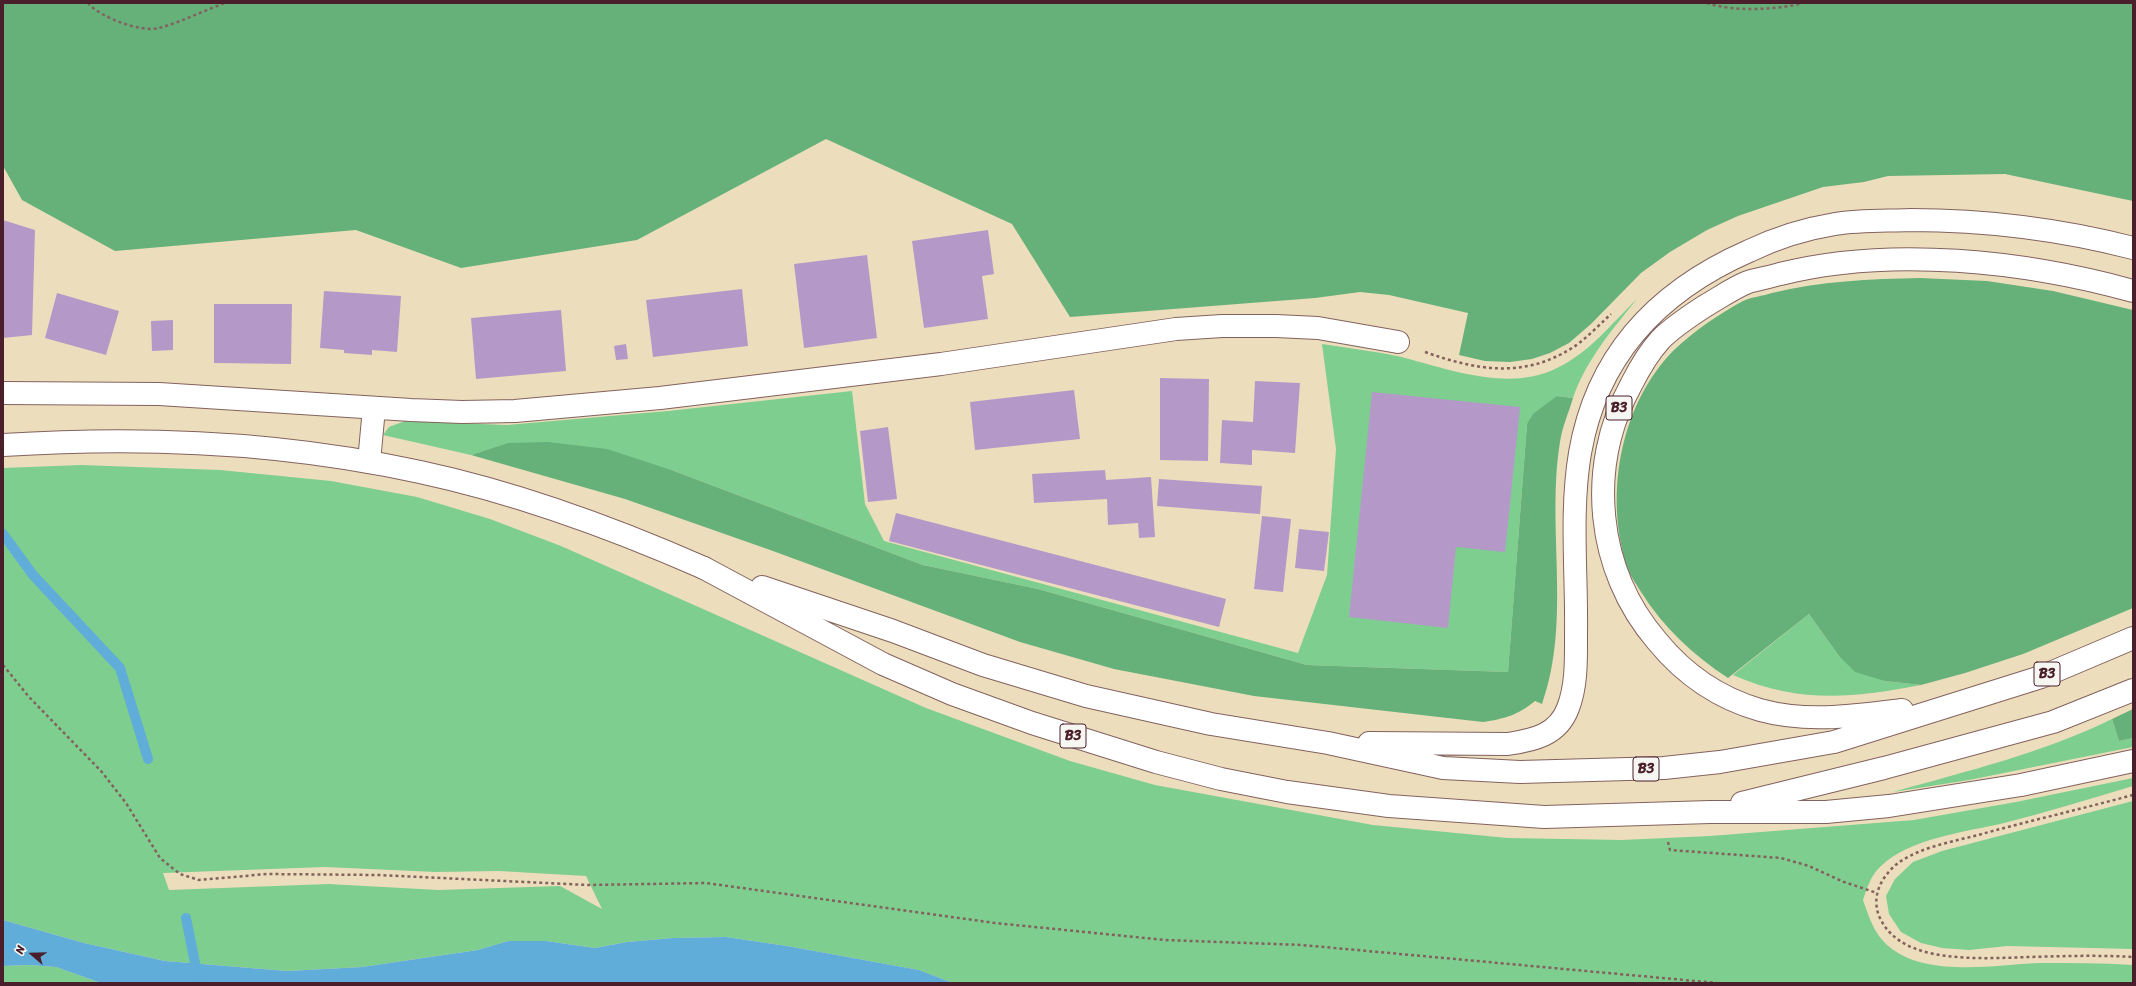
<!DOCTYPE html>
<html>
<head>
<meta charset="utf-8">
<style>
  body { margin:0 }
  #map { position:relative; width:2136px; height:986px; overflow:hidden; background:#ecdebc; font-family:Sriracha,sans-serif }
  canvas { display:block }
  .frame { position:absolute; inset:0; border:4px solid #4a1f2b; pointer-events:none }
  .north { position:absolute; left:12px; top:934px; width:40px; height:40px; -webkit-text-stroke:3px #f6f6f2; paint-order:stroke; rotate:290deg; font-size:11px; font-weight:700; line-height:16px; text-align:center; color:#4a1f2b }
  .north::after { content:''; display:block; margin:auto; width:14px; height:18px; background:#4a1f2b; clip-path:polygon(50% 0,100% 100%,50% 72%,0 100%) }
</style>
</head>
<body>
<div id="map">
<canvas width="2136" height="986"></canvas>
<div class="frame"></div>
<div class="north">N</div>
</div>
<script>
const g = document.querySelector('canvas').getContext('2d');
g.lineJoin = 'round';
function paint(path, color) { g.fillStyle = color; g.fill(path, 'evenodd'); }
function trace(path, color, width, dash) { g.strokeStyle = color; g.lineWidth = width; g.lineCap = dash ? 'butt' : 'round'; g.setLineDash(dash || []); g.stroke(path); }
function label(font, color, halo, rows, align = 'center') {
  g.font = font + ' Sriracha,sans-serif'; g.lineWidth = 4; g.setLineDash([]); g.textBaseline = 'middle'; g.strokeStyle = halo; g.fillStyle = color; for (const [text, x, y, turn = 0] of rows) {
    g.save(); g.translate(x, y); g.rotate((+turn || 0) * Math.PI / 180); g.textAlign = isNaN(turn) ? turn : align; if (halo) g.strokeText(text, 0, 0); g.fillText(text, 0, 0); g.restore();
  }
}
const green = new Path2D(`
  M 1637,299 C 1612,330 1586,360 1573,398 L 1557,396 L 1527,424 L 1508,672 L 1307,665 L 1038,589 L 923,565 L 674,471 L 509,443 L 471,455 L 383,435 L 389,427 L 405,421 L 507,425 L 668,411 L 852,391 L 865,504 L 884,541 L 1298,653 L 1327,575 L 1336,449 L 1322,344 C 1347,348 1373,351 1397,356 C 1447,368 1507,393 1557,368 C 1589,353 1612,323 1637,299 Z
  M 81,465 L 220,470 L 331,481 L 417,497 L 490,519 L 561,546 L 926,708 L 1070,761 L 1155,785 L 1373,825 L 1508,838 L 1622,840 L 1710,836 L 1914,820 L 2016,802 L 2133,778 L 2133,786 C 2090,799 2047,812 2004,823 C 1966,832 1910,838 1881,866 C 1871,875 1867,888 1863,900 C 1870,920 1875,936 1892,949 C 1930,977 1995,965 2038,963 C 2070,963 2101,963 2133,965 L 2133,983 L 953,983 L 919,970 L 787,946 L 726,937 L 673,938 L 627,942 L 595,948 L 546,941 L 508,941 L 478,950 L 362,967 L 287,971 L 165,961 L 84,943 L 3,920 L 3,468 ZM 325,867 L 436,872 L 499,871 L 586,876 L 602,909 L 560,886 L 439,890 L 328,884 L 169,890 L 163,873 Z
  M 1809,614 L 1839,656 L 1885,681 L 1921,685 C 1852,698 1799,704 1733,675 Z
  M 2112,719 L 2119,741 L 2133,738 L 2133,747 L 1969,780 L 1893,792 C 1967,771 2043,753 2112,719 Z
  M 2133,801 L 2133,949 L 2007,946 L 1969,950 L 1942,948 L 1921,943 L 1901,932 L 1889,914 L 1886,896 L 1895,879 L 1913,862 L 1942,851 Z
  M 29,965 L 56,967 L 101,983 L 3,983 L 3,966 Z`);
const forest = new Path2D(`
  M 3,3 L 2133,3 L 2133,201 L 2005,174 L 1888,176 L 1864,182 L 1823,187 L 1738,216 L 1707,230 L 1670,252 L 1641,273 L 1591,324 L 1569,343 L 1550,353 L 1532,359 L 1510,362 L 1485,361 L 1459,355 L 1468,313 L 1389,295 L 1360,292 L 1315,298 L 1070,317 L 1012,224 L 826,139 L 637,240 L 461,268 L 356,230 L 115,251 L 22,200 L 3,166 Z
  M 1920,278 L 1987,281 L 2053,291 L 2133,310 L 2133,608 L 2023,654 L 1965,673 L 1921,685 L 1885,681 L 1855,672 L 1839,656 L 1809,614 L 1728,678 C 1693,655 1663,627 1641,592 C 1637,585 1632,579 1629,572 C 1603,500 1619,405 1674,350 C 1694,331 1719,314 1743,301 C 1751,297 1763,296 1772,293 C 1820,281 1870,279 1920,278 Z
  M 1557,396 L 1573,398 C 1569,412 1562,427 1560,442 C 1546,528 1572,620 1542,704 L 1535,701 C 1518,715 1504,719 1483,722 L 1254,696 L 1114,669 L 1020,642 L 773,551 L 625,499 L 471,455 L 508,443 L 548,442 L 607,449 L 674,471 L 923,565 L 1038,589 L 1307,665 L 1508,672 L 1527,424 L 1533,414 Z
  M 2133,709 L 2133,738 L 2119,741 L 2112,719 Z`);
const water = new Path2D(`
  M 3,920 L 84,943 L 165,961 L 287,971 L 362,967 L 478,950 L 508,941 L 546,941 L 595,948 L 627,942 L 673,938 L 726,937 L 787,946 L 919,970 L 953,983 L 101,983 L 56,967 L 29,965 L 3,966 Z`);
const stream = new Path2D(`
  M 3,534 L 33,575 L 120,668 L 148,759
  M 186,918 L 199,983`);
const building = new Path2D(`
  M 3,220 L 35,230 L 32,335 L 3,338 Z
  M 988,230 L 994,274 L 982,276 L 988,319 L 924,328 L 912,241 Z
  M 867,255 L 877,338 L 804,348 L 794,264 Z
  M 742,289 L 748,346 L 653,357 L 646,300 Z
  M 324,291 L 401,296 L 397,352 L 372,350 L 372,355 L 344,353 L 344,350 L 320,348 Z
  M 57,293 L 119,311 L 106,355 L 45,338 Z
  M 214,304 L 292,304 L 291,364 L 214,363 Z
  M 561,310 L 566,371 L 476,379 L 471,318 Z
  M 173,320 L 173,350 L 152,351 L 151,321 Z
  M 626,344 L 628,359 L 616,360 L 614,346 Z
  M 1160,378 L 1209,379 L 1208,461 L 1160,460 Z
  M 1255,381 L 1300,383 L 1295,453 L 1252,450 L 1252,465 L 1220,463 L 1222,420 L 1253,422 Z
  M 1074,390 L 1080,439 L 975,450 L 970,402 Z
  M 1372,392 L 1520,407 L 1505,552 L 1456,547 L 1448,628 L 1349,617 Z
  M 888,427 L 897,499 L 868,502 L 860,431 Z
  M 1105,470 L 1106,480 L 1151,477 L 1155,537 L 1139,538 L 1138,523 L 1108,525 L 1107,499 L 1034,503 L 1032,474 Z
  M 1159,479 L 1262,486 L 1260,514 L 1157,506 Z
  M 896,513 L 1226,599 L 1219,627 L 889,541 Z
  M 1262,516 L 1291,519 L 1283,592 L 1254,589 Z
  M 1299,529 L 1329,532 L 1324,571 L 1295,568 Z`);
const path = new Path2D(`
  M 88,3 C 99,17 142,33 159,28 C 181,22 203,11 225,3
  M 1707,3 C 1733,12 1776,10 1803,3
  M 1425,352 C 1476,370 1523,379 1572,348 C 1586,339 1599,325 1611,314
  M 3,665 L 29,697 L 101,771 L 126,803 L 160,858 L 180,874 L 199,880 L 267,874 L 378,875 L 588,885 L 706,883 L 995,923 L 1165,940 L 1302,945 L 1717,983
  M 2133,795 C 2081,809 2029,821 1978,835 C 1951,842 1921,847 1898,863 C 1882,876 1871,895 1879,916 C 1889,939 1910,949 1934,954 C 1966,960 1998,958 2030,957 C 2065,956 2099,955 2133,957
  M 1668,842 L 1670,850 L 1781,858 L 1809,866 L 1844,882 L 1877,893`);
const street = new Path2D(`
  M 3,393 L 159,394 L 411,410 L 462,412 L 515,411 L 660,398 L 941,364 L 1176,329 L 1222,326 L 1276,326 L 1318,328 L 1398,342
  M 369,462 L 374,408`);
const secondary = new Path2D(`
  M 3,445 C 142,436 284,442 420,472 C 518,493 613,528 704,568`);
const primary = new Path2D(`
  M 704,568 L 883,664 L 952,694 L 1032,723 L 1156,762 L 1221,779 L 1287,792 L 1389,806 L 1544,817 L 1710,812 L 1826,812 L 1889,806 L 2021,785 L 2133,761
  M 762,587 L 893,631 L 983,665 L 1086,696 L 1211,724 L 1328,743 L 1443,768 L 1520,772 L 1664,768 L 1720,762 L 1834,742 L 2041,677 L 2133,638
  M 1902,710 C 1854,716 1807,723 1760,710 C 1718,698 1684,674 1657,641 C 1596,570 1586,467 1631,385 C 1639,369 1649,352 1661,339 C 1674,326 1690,316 1705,306 C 1719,298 1733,288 1748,282 C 1758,279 1770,277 1780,274 C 1890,246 2025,261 2133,291
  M 1369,743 L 1508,744 C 1534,740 1558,735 1568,708 C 1577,685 1576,658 1576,633 C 1577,574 1570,512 1580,453 C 1597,354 1660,290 1749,251 C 1776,238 1804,229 1835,224 C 1859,220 1885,221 1910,220 C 1986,220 2059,229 2133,248
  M 1742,803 L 1884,768 L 2053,722 L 2133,690`);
const shields = [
  [1619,408,26],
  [2047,674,26],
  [1073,736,26],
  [1646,769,26]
];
const shieldNames = [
  ["B3",1619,408],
  ["B3",2047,674],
  ["B3",1073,736],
  ["B3",1646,769]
];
paint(green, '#7ece8f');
paint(forest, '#66b17a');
paint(water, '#60add9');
trace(stream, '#60add9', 10);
paint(building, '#b499c8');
trace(street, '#83625e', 24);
trace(secondary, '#83625e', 24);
trace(primary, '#83625e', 24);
trace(path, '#83625e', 2.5, [3, 3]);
trace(street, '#fff', 22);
trace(secondary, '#fff', 22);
trace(primary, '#fff', 22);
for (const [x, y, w] of shields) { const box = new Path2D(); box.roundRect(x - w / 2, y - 12, w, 24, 3); g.fillStyle = '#f6f6f2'; g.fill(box); trace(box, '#4a1f2b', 1); }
label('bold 14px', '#4a1f2b', null, shieldNames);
</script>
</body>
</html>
